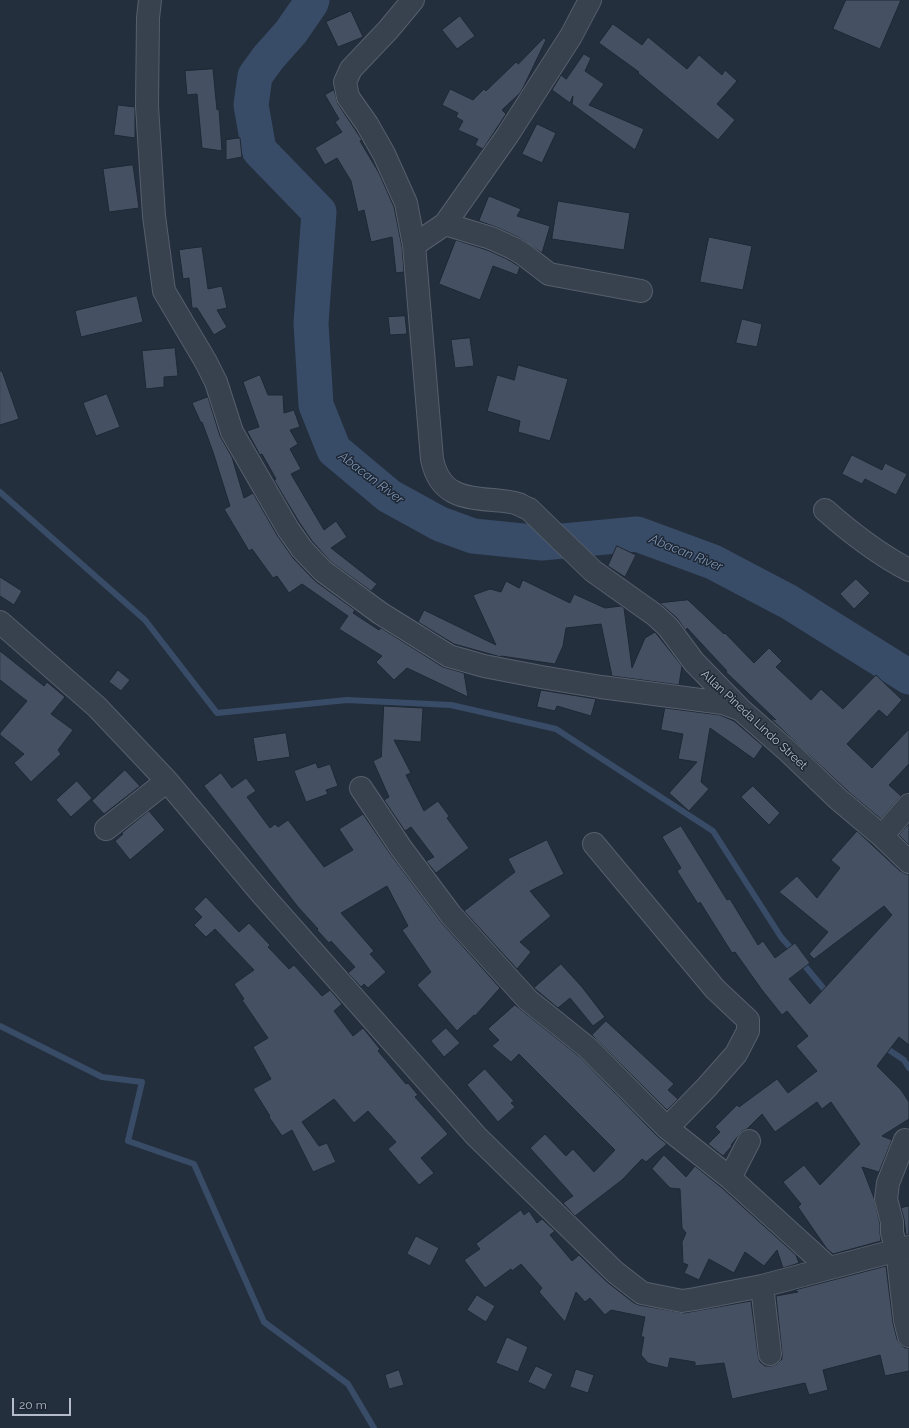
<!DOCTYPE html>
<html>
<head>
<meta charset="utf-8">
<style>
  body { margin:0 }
  #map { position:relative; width:909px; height:1428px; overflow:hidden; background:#242f3e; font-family:Raleway,sans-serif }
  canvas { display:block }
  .scale { position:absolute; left:12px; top:1398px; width:59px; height:18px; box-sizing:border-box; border:2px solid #b4bcc9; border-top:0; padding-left:5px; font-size:12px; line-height:14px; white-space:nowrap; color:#b4bcc9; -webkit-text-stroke:3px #1d2633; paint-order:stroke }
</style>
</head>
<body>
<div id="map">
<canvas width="909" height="1428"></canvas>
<div class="scale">20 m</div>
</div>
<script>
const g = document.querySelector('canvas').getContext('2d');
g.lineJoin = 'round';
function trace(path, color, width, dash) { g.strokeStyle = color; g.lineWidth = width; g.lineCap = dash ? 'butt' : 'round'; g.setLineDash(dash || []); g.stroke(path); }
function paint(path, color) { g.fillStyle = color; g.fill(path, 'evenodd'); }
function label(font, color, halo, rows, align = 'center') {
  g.font = font + ' Raleway,sans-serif'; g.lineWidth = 3; g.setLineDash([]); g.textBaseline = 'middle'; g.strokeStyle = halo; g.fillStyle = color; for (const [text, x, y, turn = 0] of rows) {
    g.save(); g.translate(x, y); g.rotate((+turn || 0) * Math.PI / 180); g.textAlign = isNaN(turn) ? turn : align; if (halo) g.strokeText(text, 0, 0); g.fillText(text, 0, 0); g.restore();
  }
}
const stream = new Path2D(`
  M 0,492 L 145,620 L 217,713 L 347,700 L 451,705 L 556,729 L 713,831 L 781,937 L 795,953
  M 800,960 L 829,995
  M 0,1026 L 102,1077 L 142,1082 L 128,1141 L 194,1164 L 264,1322 L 348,1384 L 374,1428
  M 883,1046 L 904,1060 L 909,1068`);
const river = new Path2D(`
  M 312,0 L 311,3 L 291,32 L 268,58 L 255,76 L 251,105 L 259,150 L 319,212 L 311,323 L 316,405 L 334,450 L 389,496 L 440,524 L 473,536 L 542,543 L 637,534 L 713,562 L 789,602 L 909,677`);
const building = new Path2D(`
  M 846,0 L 901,0 L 880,49 L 833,29 Z
  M 351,11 L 363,37 L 338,47 L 326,22 Z
  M 460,16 L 475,36 L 457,49 L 442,30 Z
  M 613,24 L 642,45 L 648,37 L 687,69 L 699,55 L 722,75 L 725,70 L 737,81 L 717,104 L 735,120 L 718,140 L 638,73 L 639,72 L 599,43 Z
  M 544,38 L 546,40 L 522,90 L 519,94 L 502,110 L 506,114 L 483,149 L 475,145 L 478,139 L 458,130 L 463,121 L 456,117 L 458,113 L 442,105 L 450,89 L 473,100 L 484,89 L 486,91 L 516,62 L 518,64 Z
  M 584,54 L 591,58 L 585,71 L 604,84 L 589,105 L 644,129 L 635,150 L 572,104 L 573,96 L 570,103 L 552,90 L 561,75 L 566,79 Z
  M 213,69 L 217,110 L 219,109 L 222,151 L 202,148 L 197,94 L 187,95 L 185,71 Z
  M 334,90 L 338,104 L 362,140 L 360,141 L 379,173 L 394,207 L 402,247 L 404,272 L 396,273 L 392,237 L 371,242 L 364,210 L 358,212 L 351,181 L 337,158 L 325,165 L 315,148 L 342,132 L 335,122 L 339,119 L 325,95 Z
  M 118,105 L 135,107 L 135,138 L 114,135 Z
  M 537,124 L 556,133 L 542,163 L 522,154 Z
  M 240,138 L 242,157 L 226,160 L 226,140 Z
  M 133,165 L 139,208 L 109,212 L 103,169 Z
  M 489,196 L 521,209 L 517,216 L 550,226 L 542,253 L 518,237 L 496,227 L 479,221 Z
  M 558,201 L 630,213 L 624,250 L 552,239 Z
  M 709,237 L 752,246 L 743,290 L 700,282 Z
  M 456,240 L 487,250 L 507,259 L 520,267 L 517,275 L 493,266 L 480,300 L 439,284 Z
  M 202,247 L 208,289 L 222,286 L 227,308 L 217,310 L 227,327 L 214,335 L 197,308 L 192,308 L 189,278 L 183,279 L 179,250 Z
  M 137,296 L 143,322 L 81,337 L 75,311 Z
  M 405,316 L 407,334 L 390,335 L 388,317 Z
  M 742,319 L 762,324 L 757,347 L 736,343 Z
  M 470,338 L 474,366 L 455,368 L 451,340 Z
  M 175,348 L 178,376 L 164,377 L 164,387 L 146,389 L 142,351 Z
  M 518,365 L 568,379 L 550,441 L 518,432 L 520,421 L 487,411 L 497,375 L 514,380 Z
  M 0,371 L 2,371 L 19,419 L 0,425 Z
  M 260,375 L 268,395 L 283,395 L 284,413 L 294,410 L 300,427 L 290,430 L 298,444 L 290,449 L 301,469 L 291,474 L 324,530 L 336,521 L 347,537 L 331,548 L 377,584 L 371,591 L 331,562 L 312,541 L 299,522 L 274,480 L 276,479 L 262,454 L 260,455 L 247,431 L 259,427 L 243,382 Z
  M 107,394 L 120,427 L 96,436 L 83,403 Z
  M 208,397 L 220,436 L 232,457 L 244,498 L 253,493 L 277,535 L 293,558 L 315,581 L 355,610 L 353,613 L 379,630 L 381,628 L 443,667 L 464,673 L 468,697 L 407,668 L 394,680 L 376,662 L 382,656 L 339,629 L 348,616 L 302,584 L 289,593 L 277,576 L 273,578 L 252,549 L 249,551 L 224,509 L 230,506 L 213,452 L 202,422 L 201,423 L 192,403 Z
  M 852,455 L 882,470 L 885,463 L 907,474 L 896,495 L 865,479 L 862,484 L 842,474 Z
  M 617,546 L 636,555 L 625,577 L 608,566 Z
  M 0,577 L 22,591 L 14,605 L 0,596 Z
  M 856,579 L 870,593 L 854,609 L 840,594 Z
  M 523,580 L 570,603 L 574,594 L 605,608 L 621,606 L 624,608 L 632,668 L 645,638 L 655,632 L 682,666 L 679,685 L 612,676 L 601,624 L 566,628 L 563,646 L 555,664 L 501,656 L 501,657 L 454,644 L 418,622 L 424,610 L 496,645 L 473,595 L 490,589 L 501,592 L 506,581 L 519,588 Z
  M 688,600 L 724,634 L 725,633 L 754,663 L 769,648 L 782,661 L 776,667 L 811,700 L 821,689 L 843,709 L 876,675 L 902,700 L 887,717 L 879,710 L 847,744 L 872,768 L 909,729 L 909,764 L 889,785 L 901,796 L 881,819 L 851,794 L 770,718 L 776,720 L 726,672 L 727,671 L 687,628 L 686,631 L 677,618 L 660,603 Z
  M 0,651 L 44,686 L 47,682 L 65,697 L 51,714 L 73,730 L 58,750 L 61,754 L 31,782 L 14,763 L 24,754 L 0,735 L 0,733 L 27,701 L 0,680 Z
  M 118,670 L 130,680 L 121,691 L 109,682 Z
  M 541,690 L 596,699 L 591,716 L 557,706 L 555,711 L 537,707 Z
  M 384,706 L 423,708 L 421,742 L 394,740 L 411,773 L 406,775 L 424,811 L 438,801 L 449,816 L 447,818 L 469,848 L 436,873 L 426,861 L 434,857 L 411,827 L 405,831 L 384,800 L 389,797 L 373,761 L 381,757 Z
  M 665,708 L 720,715 L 734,721 L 763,746 L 754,759 L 710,728 L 701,782 L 709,789 L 689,811 L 669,793 L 697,762 L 678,759 L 683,734 L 661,730 Z
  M 286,733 L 290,757 L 257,762 L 253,738 Z
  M 316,763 L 318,768 L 330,764 L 338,786 L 326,790 L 328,794 L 306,802 L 294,771 Z
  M 125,770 L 140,786 L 104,814 L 92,801 Z
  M 221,773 L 232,788 L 246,778 L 256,791 L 247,797 L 270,828 L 275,824 L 278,827 L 288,820 L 324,867 L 353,850 L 339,829 L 363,814 L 391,855 L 441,922 L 500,988 L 475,1016 L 474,1015 L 457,1031 L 417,985 L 431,972 L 402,930 L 408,926 L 387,886 L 341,913 L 374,951 L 370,954 L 386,972 L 368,988 L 364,984 L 361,987 L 348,973 L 355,967 L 331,941 L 329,943 L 317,930 L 318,929 L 298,907 L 204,786 Z
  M 77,781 L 92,798 L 71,817 L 56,800 Z
  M 753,786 L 780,813 L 769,825 L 741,797 Z
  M 149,811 L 165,830 L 130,860 L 115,841 L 123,834 L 122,833 Z
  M 909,824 L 909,845 L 899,835 Z
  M 681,826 L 727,900 L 730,899 L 758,945 L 763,941 L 775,958 L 795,943 L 810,963 L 789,979 L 810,1004 L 892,915 L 884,906 L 814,959 L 809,954 L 828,932 L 779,892 L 797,876 L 817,898 L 840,868 L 831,860 L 857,831 L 900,871 L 906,874 L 909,874 L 909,1045 L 899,1037 L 877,1066 L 901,1090 L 909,1102 L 909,1119 L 882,1136 L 892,1140 L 879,1172 L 862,1167 L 874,1198 L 880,1224 L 880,1233 L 881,1241 L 833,1254 L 827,1249 L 798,1207 L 801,1204 L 783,1182 L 804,1165 L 820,1185 L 860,1144 L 831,1102 L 822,1109 L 817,1102 L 775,1132 L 762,1114 L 747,1129 L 742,1131 L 731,1145 L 732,1146 L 723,1156 L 708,1144 L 720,1132 L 715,1127 L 737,1105 L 739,1107 L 777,1079 L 788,1093 L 817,1071 L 796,1046 L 808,1036 L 787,1011 L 782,1015 L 762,990 L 735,952 L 732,953 L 700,902 L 698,904 L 677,871 L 681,868 L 662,837 Z
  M 547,840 L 564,874 L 530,891 L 551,916 L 520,942 L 531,952 L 517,969 L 464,911 L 515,872 L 508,859 Z
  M 206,897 L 239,932 L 249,923 L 270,945 L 268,947 L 289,969 L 294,965 L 322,996 L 330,990 L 342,1004 L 334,1011 L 353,1036 L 363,1028 L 380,1049 L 378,1051 L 406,1084 L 408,1083 L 418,1095 L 415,1097 L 448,1134 L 421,1158 L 434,1173 L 419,1185 L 388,1149 L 396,1142 L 368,1111 L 354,1123 L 334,1099 L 302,1122 L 319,1146 L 327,1143 L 336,1162 L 313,1172 L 292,1130 L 282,1136 L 269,1117 L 270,1116 L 253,1089 L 271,1079 L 253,1047 L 268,1038 L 242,1000 L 244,999 L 234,984 L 254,970 L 215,929 L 206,937 L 194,925 L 202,917 L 194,909 Z
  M 561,964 L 582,987 L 605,1017 L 593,1026 L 570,998 L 558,1008 L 534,988 Z
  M 515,1005 L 580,1057 L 658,1137 L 667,1144 L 646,1162 L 642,1159 L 622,1180 L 575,1216 L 563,1203 L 573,1196 L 530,1148 L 545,1134 L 566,1156 L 573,1149 L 594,1172 L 615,1150 L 519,1054 L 511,1062 L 492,1046 L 499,1040 L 488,1029 Z
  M 606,1021 L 674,1084 L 668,1090 L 678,1099 L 667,1110 L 592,1035 Z
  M 446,1028 L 460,1043 L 444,1057 L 431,1041 Z
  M 485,1069 L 514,1101 L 511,1103 L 515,1107 L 498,1122 L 467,1085 Z
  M 664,1155 L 686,1177 L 695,1166 L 722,1188 L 796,1255 L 799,1263 L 783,1268 L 777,1250 L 764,1266 L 745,1252 L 734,1273 L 709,1259 L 699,1280 L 684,1273 L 688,1265 L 683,1263 L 682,1242 L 686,1233 L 682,1228 L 680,1189 L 670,1188 L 652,1169 Z
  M 909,1206 L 909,1235 L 906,1235 L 904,1219 L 901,1208 Z
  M 521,1210 L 524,1215 L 529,1211 L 537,1223 L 542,1219 L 555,1231 L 550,1235 L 572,1261 L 579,1255 L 607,1282 L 634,1303 L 639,1305 L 684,1313 L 751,1301 L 758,1355 L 760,1362 L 765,1366 L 772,1366 L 777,1364 L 782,1359 L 782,1353 L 776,1296 L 798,1292 L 795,1290 L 886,1266 L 893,1323 L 897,1339 L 900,1344 L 905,1348 L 909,1348 L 909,1371 L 885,1376 L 880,1355 L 823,1370 L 828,1390 L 809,1395 L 805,1383 L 732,1399 L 724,1363 L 695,1366 L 695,1362 L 670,1358 L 668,1368 L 648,1363 L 641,1355 L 644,1337 L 641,1337 L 645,1317 L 611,1310 L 605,1315 L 590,1298 L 585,1302 L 576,1292 L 565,1322 L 539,1292 L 542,1288 L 521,1264 L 512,1271 L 511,1269 L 485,1288 L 464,1260 L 480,1249 L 476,1244 Z
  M 416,1236 L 439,1248 L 430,1266 L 407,1254 Z
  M 477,1295 L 495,1306 L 486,1322 L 467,1310 Z
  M 507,1337 L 528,1347 L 518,1372 L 496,1363 Z
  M 536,1366 L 553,1374 L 545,1390 L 528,1382 Z
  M 576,1369 L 594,1375 L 588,1393 L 570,1387 Z
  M 399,1370 L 404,1385 L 389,1389 L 385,1375 Z`);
const minor = new Path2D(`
  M 150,0 L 148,18 L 147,106 L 154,216 L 164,291 L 206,362 L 216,382 L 232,432 L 288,529 L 302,549 L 323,571 L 380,613 L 449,656 L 484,666 L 541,677 L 601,687 L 723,703 L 739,709
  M 413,0 L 388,30 L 351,69 L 345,82 L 348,97 L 367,124 L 384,154 L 406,203 L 414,245
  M 590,0 L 571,36 L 507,136 L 445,224 L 414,245 L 432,459 C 439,494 462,498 493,500 C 501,501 510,501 518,504 C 521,505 525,508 529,509 L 593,571 L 655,615 L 668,627 L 694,662 L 740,709 L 789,752 L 838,799 L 882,836 L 909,862
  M 445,224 L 491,238 L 513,248 L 523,254 L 549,274 L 641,291
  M 825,510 C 851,533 878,554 909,570
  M 0,622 L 97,707 L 167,781 L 261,893 L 476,1136 L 615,1272 L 642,1293 L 682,1301 L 695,1299 L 762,1286 L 909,1247
  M 361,788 L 401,848 L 451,915 L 528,1000 L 588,1048 L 667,1128 L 730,1178 L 829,1268
  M 106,829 L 167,781
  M 882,836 L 909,805
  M 594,844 L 715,989 L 748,1020 L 748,1031 L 736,1054 L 706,1088 L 667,1128
  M 905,1140 L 888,1183 L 886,1199 L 892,1222 L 892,1233 L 897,1250 L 905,1320 L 909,1336
  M 730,1178 L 749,1141
  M 762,1286 L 770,1354`);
const streetNames = [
  ["Allan Pineda Lindo Street",754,720,43]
];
const waterNames = [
  ["Abacan River",371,478,37],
  ["Abacan River",686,553,22]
];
trace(stream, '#394c67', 6);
trace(river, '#394c67', 35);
paint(building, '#455162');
trace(building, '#1f2835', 1);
trace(minor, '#565f6c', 24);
trace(minor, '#38414e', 22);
label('12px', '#b4bcc9', '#1d2633', streetNames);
label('italic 13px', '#7c92b1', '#1d2633', waterNames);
</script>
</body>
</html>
